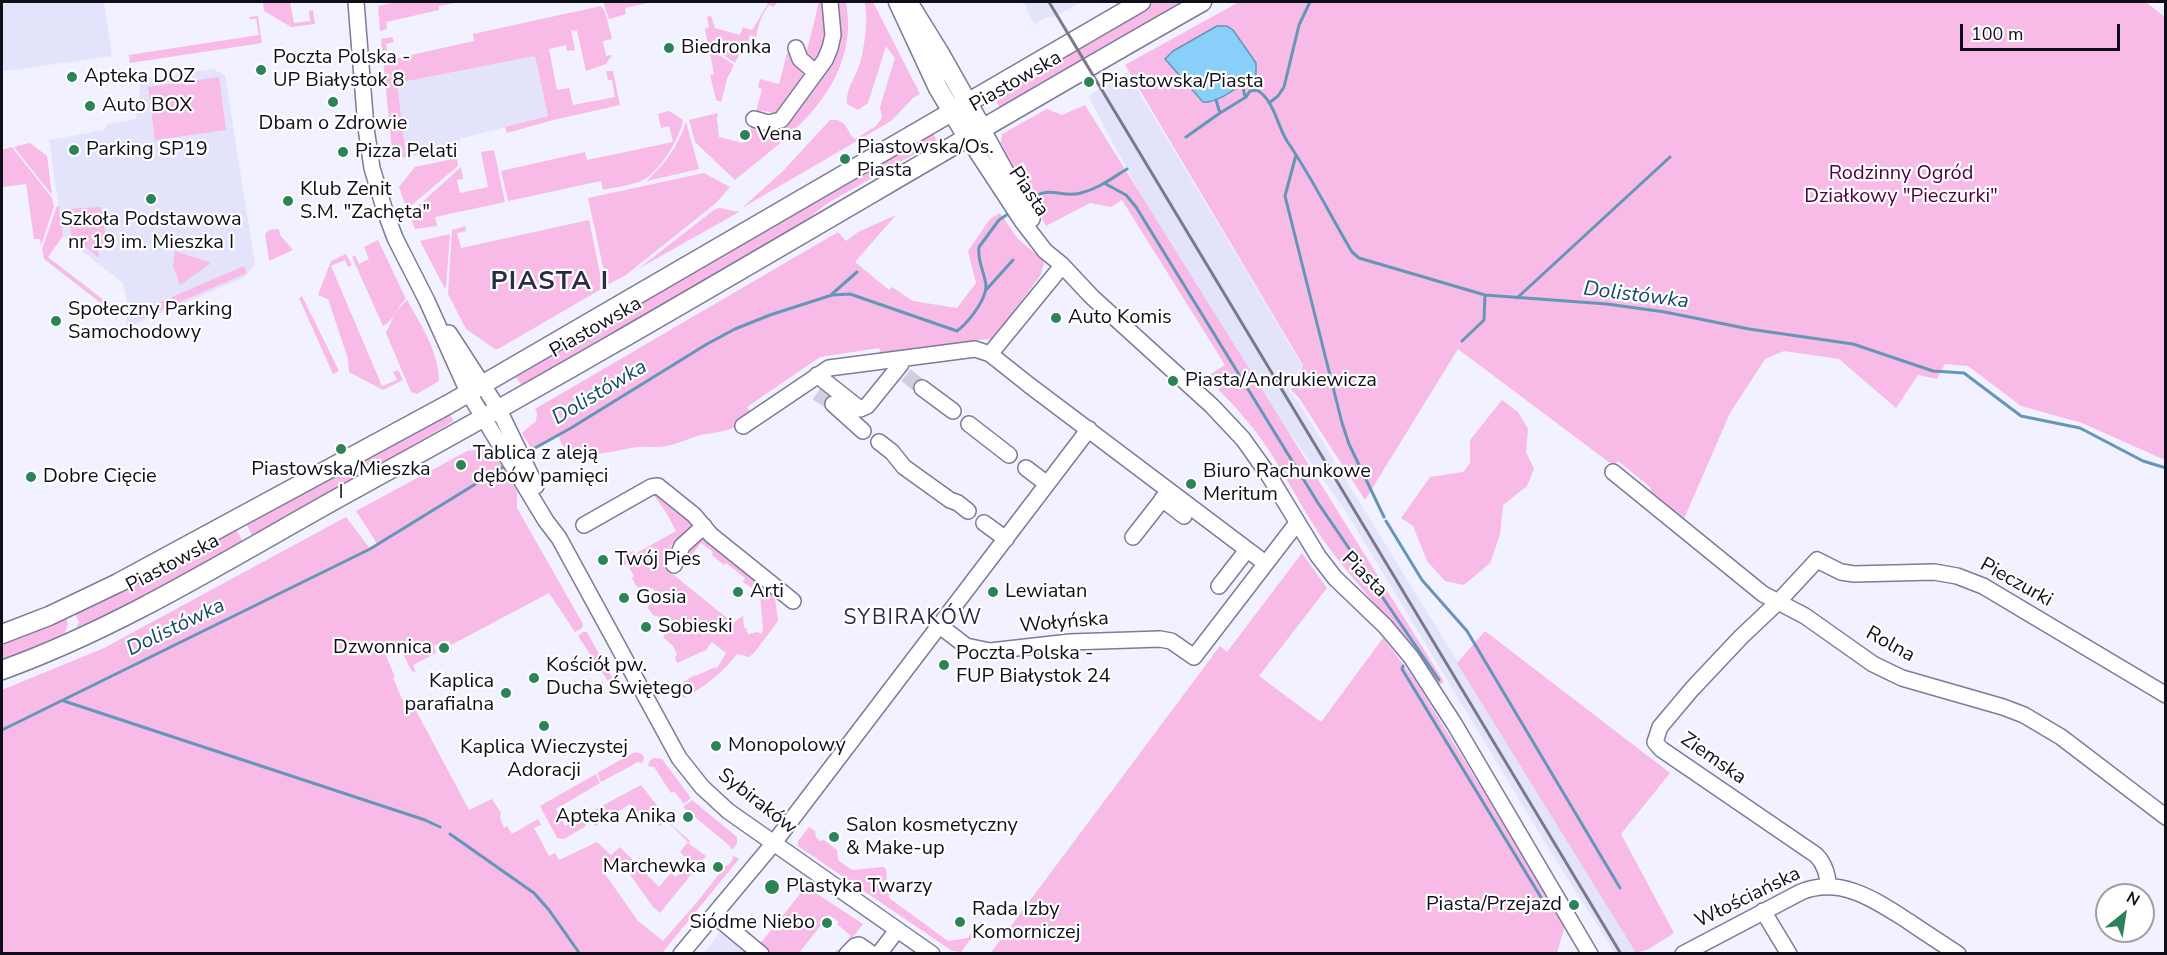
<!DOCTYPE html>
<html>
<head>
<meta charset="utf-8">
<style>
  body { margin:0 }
  #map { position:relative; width:2167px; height:955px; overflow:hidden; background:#f1f1ff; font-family:"Nunito Sans",sans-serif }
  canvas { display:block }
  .frame { position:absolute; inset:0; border:3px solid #0f0f1a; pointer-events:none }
  .north { position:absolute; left:2095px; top:883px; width:60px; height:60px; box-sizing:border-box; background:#fff; border:2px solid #9f9fa3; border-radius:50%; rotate:30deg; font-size:16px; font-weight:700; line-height:24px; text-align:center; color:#0f0f1a }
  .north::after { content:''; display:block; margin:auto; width:21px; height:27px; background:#2b8357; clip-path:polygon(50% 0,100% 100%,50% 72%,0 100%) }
  .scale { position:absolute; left:1960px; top:24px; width:160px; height:27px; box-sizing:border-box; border:3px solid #0f0f1a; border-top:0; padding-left:8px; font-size:18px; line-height:21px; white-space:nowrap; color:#0f0f1a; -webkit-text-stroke:4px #fff; paint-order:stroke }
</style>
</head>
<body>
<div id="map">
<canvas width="2167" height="955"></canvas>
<div class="frame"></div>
<div class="north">N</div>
<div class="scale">100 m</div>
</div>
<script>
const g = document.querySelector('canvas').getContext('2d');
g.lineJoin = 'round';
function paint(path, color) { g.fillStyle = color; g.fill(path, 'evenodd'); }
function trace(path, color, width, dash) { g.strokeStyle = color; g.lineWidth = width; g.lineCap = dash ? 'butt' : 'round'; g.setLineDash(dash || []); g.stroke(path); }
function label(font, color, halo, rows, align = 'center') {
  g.font = font + ' "Nunito Sans",sans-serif'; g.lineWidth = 4.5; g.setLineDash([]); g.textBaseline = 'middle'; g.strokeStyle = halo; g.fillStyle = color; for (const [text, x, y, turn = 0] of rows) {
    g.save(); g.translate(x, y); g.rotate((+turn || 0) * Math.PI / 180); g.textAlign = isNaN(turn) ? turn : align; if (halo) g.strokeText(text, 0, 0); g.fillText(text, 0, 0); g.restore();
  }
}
const built = new Path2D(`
  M 2,2 L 104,2 L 112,56 L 5,71 L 2,69 Z
  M 1023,2 L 1081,2 L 1052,18 L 1050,16 L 1034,24 Z
  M 535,56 L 548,116 L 459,139 L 460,147 L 406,157 L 396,83 Z
  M 212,69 L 225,75 L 255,265 L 245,277 L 126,328 L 127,301 L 123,283 L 63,236 L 49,140 L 89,133 L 104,130 L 108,124 L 136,119 L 141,79 Z
  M 1127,72 L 1302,365 L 1289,384 L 1289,391 L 1297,400 L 1636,953 L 1615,953 L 1553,856 L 1345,510 L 1260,392 L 1154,220 L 1088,96 Z
  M 721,931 L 730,938 L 732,935 L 755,954 L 703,954 Z`);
const green = new Path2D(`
  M 263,2 L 290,2 L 294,23 L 310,21 L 309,11 L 313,10 L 315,24 L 291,27 L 264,11 Z
  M 397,2 L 459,2 L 439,6 L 439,10 L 386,22 L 387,29 L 380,31 L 378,6 Z
  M 603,2 L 652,2 L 625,8 L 626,14 L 609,19 Z
  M 769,2 L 777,2 L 774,7 L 769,5 C 761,15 759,24 756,37 L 750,35 L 747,46 L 744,45 L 735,63 L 708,44 L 705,29 L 709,27 L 707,17 L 711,16 L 715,28 L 740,35 L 743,27 L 752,30 Z
  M 818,2 L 826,2 C 827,23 832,46 815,62 L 809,60 L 804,50 L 807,50 L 819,2 Z
  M 834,2 L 846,2 C 847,11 849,20 848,29 C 844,99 784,140 735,180 L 695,142 L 689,120 L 718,113 L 717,119 L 719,137 L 743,143 L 746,129 L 751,130 L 762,89 L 758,87 L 760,79 L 779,84 L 789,46 L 792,47 L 796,53 L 794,64 L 801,70 L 804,78 L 783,114 L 773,116 L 771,112 L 761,111 L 757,126 C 766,129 774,131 783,127 L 831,58 Z
  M 865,2 L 873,2 L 920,94 L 913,98 L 891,121 L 742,208 L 782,172 L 830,120 C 844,118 846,127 852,137 L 855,139 L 876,126 L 882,118 L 880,107 L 895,58 L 886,46 L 868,103 L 858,110 L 847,104 C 845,90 856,77 860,63 C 865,44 868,22 865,2 Z
  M 1155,2 L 1189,2 L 1000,109 L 995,98 L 1117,28 Z
  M 1239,2 L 2146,2 L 2166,18 L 2165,460 L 2082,423 L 2021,406 L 1968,366 L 1945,364 L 1937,379 L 1918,375 L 1896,408 L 1839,359 L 1784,351 L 1765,359 L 1730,413 L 1683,521 L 1653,497 L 1650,487 L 1618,461 L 1614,466 L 1458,349 L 1365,500 L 1299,398 L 1291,390 L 1303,365 L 1125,65 Z
  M 601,6 L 605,12 L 612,39 L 603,41 L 606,56 L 612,55 L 606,64 L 586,71 L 577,31 L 571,30 L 575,50 L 567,51 L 566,45 L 549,49 L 557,90 L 569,88 L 573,105 L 615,97 L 612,80 L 608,80 L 606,71 L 613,71 L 620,105 L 553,120 L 507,133 L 505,127 L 548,116 L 535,56 L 397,83 L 406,157 L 393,160 L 381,39 L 392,37 L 394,42 L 386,44 L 389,60 L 474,41 L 473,34 Z
  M 258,16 L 262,43 L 130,63 L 129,55 L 259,35 L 256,19 L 250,19 L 249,17 Z
  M 709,48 L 734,65 L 727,79 L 721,102 L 716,100 L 710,75 L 714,74 Z
  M 219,77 L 226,130 L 155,140 L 148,87 Z
  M 1085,105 L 1444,682 L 1439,685 C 1406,635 1362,593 1327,545 C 1298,505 1279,458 1247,421 C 1235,405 1220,392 1206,377 L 1225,365 L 1122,200 L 1111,207 L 1090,203 L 1046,226 L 1023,183 L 1032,180 L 1030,173 L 1019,178 L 1026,167 L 1023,162 L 1016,171 L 1001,143 L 1002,134 L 1047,109 L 1062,115 Z
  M 669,111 L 683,120 C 680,138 658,175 641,181 C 629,186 615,187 603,190 L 601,181 L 508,201 L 501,171 L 585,152 L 587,160 L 673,142 L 669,126 L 661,128 L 658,114 Z
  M 686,122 L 699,169 L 647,181 C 666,161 677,149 686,122 Z
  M 931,130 L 937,141 L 828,203 L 788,233 L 523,387 L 516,377 L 636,307 L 664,286 Z
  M 30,143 L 47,156 L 52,195 L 14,147 Z
  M 12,147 L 52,198 L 54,206 L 41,246 L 40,239 L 34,239 L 26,184 L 2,187 L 2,150 Z
  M 494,150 L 505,202 L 435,217 L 437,226 L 415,229 L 409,214 L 461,167 L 463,179 L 457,180 L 460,193 L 488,187 L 481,152 Z
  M 457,158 L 458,166 L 407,209 L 399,187 L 415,167 Z
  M 704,173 L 730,187 L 716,203 L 626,275 L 607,285 L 588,198 Z
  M 57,206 L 59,206 L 63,236 L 48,257 L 114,308 L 117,320 L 111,311 L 44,259 L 42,249 Z
  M 101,207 L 108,249 L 98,250 L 99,258 L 71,235 L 68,209 Z
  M 720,208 L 739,212 L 638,269 L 715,209 Z
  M 1000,213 L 1018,239 L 1043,260 L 1044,264 L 1040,276 L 993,339 L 976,340 L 962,345 L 881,355 L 879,348 L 820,357 L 747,407 L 752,414 C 746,419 740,426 733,428 C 724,432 711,433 701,435 C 689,438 678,444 666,446 C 657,448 647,446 638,447 C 619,449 562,468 559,435 L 532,450 L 522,433 L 536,421 L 537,413 L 535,409 L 838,232 L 846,241 L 858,232 L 896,215 L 855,262 L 889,290 L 892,287 L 913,301 L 957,308 L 976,283 L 968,251 L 990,219 Z
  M 589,220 L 603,288 L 498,349 L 495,349 L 466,329 L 448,294 L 452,230 L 465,226 L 466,231 L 457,233 L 461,248 Z
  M 276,229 L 279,229 L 280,235 L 293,250 L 269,261 L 265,234 L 269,230 Z
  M 450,234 L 446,287 L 445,289 L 420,241 Z
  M 378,240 L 406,299 C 397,306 393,322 383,326 L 352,257 L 355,255 L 359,264 L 369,259 L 364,247 Z
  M 175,251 L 209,262 L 210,264 L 180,285 L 173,266 Z
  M 346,254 L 352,265 L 348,267 L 345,260 L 331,266 L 382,386 L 397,380 L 393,372 L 398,370 L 403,380 L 383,390 L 349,372 L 348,359 L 328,299 L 318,295 L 331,261 Z
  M 244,266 L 247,273 L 140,319 L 137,312 Z
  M 302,296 L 339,371 L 333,374 L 299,298 Z
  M 407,300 C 421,325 439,352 439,381 L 417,394 L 411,392 L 386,333 L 396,311 Z
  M 1502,400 L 1518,412 L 1528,429 L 1526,452 L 1534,469 L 1527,486 L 1503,505 L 1500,535 L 1490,563 L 1464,585 L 1445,581 L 1427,561 L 1413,526 L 1401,518 L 1430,477 L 1463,472 L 1470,463 L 1470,440 Z
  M 448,411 L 454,421 L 253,538 L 246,523 Z
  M 490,448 L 497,456 L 517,492 L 517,508 L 583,624 L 582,628 L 575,632 L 549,593 L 451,645 L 449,641 L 444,641 L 434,646 L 436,653 L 413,665 L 416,673 L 411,670 L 401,649 L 398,650 L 394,646 L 389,649 L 390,654 L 386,656 L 395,677 L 393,678 L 403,701 L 411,698 L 414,702 L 413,705 L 469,810 L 492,799 L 501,813 L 500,818 L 504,828 L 507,826 L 512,834 L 538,819 L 541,825 L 534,828 L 549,856 L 555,853 L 559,860 L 597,842 L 611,855 L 620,847 L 659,887 L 671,873 L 676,877 L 689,861 L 680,852 L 688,842 L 667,821 L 659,826 L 650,816 L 645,821 L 630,804 L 595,826 L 587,814 L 641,785 L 674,827 L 690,841 L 688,843 L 706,856 L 660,913 L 653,907 L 621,862 L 605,874 L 638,921 L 663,941 L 698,901 L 726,865 L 728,866 L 733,859 L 732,855 L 739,859 L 662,953 L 2,953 L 2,690 L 104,648 L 346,517 L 371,550 L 378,545 L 356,511 L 467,451 Z
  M 651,491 L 691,517 C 692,536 686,537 670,546 L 672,549 L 679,547 L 664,567 L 733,623 L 743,616 L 744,628 L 746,628 L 748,634 L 758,632 L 761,634 L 763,631 L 760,592 L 758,592 L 743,582 L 745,578 L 726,563 L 724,565 L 712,555 L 713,552 L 701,543 L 687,561 L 683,554 L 696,540 L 707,539 L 774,591 L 778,621 L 754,653 L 749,657 L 737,654 C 720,675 707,685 684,698 L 677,689 L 678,685 L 695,675 L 696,676 L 715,667 L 717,668 L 726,653 L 712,642 L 706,650 L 677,663 L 675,658 L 677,654 L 673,646 L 663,637 L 670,620 L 653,615 L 648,608 L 654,589 L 644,586 L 643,588 L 637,587 L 632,578 L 634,576 L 627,564 L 625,565 L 619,559 L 633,551 L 635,554 L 676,531 L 667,514 Z
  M 236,529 L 244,544 L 74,633 L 79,622 L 74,611 Z
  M 1302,553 L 1327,588 L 1259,676 L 1321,722 L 1383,638 L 1415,680 L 1552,903 L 1566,922 L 1557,953 L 990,954 L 1220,646 L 1227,652 Z
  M 66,617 L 68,624 L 65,633 L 2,661 L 2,640 Z
  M 1485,631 L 1670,773 L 1621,834 L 1674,933 L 1649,949 L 1636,953 L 1457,663 Z
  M 583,632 L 587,632 L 613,679 L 612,683 L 610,684 L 578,636 Z
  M 635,752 L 642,754 L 644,758 L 642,763 L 638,762 L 601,782 L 597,773 Z
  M 654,758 L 662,759 L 691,798 L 684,804 L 674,791 L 671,793 L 654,767 L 648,766 L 650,760 Z
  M 596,774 L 600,783 L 556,809 L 565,826 L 582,817 L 586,826 L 564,839 L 557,838 L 540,806 Z
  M 692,800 L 737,837 L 737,844 L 733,849 L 731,849 L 730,846 L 683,807 Z
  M 809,827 L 815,831 L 816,837 L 820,841 L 824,840 L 837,850 L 838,860 L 852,870 L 883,867 L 886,869 L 889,898 L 948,941 L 968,938 L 981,921 L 983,923 L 961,952 L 952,951 L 798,846 L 798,841 Z
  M 790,876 L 863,924 L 841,953 L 834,953 L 838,949 L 840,950 L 851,936 L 837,924 L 839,922 L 829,915 L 799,953 L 770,953 L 759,945 L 800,894 L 796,889 L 785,882 Z`);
const water = new Path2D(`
  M 1217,26 L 1227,26 L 1233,30 L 1256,63 L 1256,75 C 1243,83 1218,104 1203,102 L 1165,59 L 1173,51 Z`);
const stream = new Path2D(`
  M 1242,84 L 1245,96
  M 1216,100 L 1220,113
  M 1269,103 L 1278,96 L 1284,87 L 1299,25 L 1310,2
  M 1186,137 L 1220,113 L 1246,97 L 1250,91 L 1257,90 C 1274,100 1277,125 1287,141 C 1311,176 1330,215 1352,252 L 1359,258 L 1485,295 L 1607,304 L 1665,312 L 1749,329 L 1853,344 L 1933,371 L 1964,373 L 2021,416 L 2080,428 L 2143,461 L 2166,468
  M 1296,155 L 1285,196 L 1342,423 L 1349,444 L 1384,517
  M 1104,183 L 1126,195 L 1136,207 L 1318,503 L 1439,680
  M 1027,201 C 1052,183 1059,199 1081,193 C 1098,189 1112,178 1127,169
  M 986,290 L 1013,260
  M 832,294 L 857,272
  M 1517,298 L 1670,157
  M 1462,341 L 1484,320 L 1485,295
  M 526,453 L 571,428 L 707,344 L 735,329 L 770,315 L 832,295 L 850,294 L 957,331 C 968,323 986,300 986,286 C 985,273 977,261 979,247 L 999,220 L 1011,212
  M 1386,521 L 1422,580 L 1467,631 L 1620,888
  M 1403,666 L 1402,669 L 1545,904
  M 64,701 L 425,820 L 440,827
  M 2,730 L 370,549 L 508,464
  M 450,834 L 534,893 L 549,910 L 580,954`);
const minorTunnel = new Path2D(`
  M 906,375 L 922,388
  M 817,393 L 833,404`);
const minor = new Path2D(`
  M 356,2 L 366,128 L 372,168 L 385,211 L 395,238 L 427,301 L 468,392 L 546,521 L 559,538 L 679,758 L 702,787 L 728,811 L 932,954
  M 796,48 L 800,59 L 815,72
  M 754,119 L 768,123 L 781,120 L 825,60 L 830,48 L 833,35 L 830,2
  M 982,128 L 1032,219
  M 967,137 L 1022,221 L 1045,251 L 1061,264 L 1092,297 L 1212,406 L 1243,439 L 1268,474 L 1318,556 L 1335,578 L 1385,626 L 1411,657 L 1455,725 L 1590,954
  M 449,333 L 499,410 L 536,486
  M 990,354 L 1062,266
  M 817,375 L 860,409 L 867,406 L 901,364
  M 922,388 L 953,411
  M 833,404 L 863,431
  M 969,424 L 1009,455
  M 743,426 L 829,368 L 975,349 L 990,354 L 1029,385 L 1265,563
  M 879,442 L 892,452 L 904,467 L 950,500 L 958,503 L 968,511
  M 1026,468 L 1047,484
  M 1613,472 L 1763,594 L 1805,616 L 1873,664 L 1902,678 L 2003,707 L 2024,715 L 2061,737 L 2166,817
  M 1162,499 L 1184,516
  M 984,523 L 1006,539
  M 584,525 L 651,487 L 658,486 L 694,515 L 711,535 L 793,601
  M 1133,537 L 1169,491
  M 674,565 L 682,546 L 704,526
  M 1219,586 L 1247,550
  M 940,626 L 966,646 L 990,651 L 1070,642 L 1160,639 L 1171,641 L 1194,657 L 1297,523
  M 1829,887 C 1827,874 1825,864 1816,855 L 1661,749 L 1655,742 L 1660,727 L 1692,689 L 1741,637 L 1778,602 L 1817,560 L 1841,572 L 1854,574 L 1934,572 L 1957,576 L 1983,586 L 2166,695
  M 1763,911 L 1789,954
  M 714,915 L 761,954
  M 681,954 L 773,844 L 1089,429
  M 847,954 L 855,946 L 859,945 L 872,954
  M 879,954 L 897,930
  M 1683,954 L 1801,892 C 1841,876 1875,900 1908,921 C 1924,932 1941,943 1958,954`);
const major = new Path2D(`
  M 898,2 L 938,88 L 967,137
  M 908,2 L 939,52 L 982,128
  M 2,634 L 49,616 L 118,583 L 449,404 L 1141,2
  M 2,670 C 127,625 241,551 358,487 C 643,332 920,162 1202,2`);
const rail = new Path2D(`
  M 1049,2 L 1621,954`);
const markers = [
  [669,48,6,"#2b8357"],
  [261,70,6,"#2b8357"],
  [72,77,6,"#2b8357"],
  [1089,82,6,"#2b8357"],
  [333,102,6,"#2b8357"],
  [90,106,6,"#2b8357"],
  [745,135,6,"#2b8357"],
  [74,150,6,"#2b8357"],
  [343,152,6,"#2b8357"],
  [845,159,6,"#2b8357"],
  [151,199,6,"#2b8357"],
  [288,201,6,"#2b8357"],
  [1056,318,6,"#2b8357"],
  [56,321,6,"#2b8357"],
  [1173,381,6,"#2b8357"],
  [341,449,6,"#2b8357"],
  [461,465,6,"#2b8357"],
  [31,477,6,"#2b8357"],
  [1191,484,6,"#2b8357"],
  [603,560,6,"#2b8357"],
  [738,592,6,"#2b8357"],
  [993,592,6,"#2b8357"],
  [624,598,6,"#2b8357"],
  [646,627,6,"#2b8357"],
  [444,648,6,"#2b8357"],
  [944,665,6,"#2b8357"],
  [534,678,6,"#2b8357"],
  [506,693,6,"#2b8357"],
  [544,726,6,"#2b8357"],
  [716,746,6,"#2b8357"],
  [688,817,6,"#2b8357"],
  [834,837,6,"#2b8357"],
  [718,867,6,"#2b8357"],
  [772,887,8,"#2b8357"],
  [1574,905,6,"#2b8357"],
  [960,922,6,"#2b8357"],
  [827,923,6,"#2b8357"]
];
const poiNames = [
  ["Biedronka",681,48],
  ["Poczta Polska -",273,58],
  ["UP Białystok 8",273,81],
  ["Apteka DOZ",84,77],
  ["Piastowska/Piasta",1101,82],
  ["Auto BOX",102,106],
  ["Dbam o Zdrowie",333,124,"center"],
  ["Vena",757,135],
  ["Piastowska/Os.",857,148],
  ["Piasta",857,171],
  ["Parking SP19",86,150],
  ["Pizza Pelati",355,152],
  ["Klub Zenit",300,190],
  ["S.M. \"Zachęta\"",300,213],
  ["Szkoła Podstawowa",151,220,"center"],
  ["nr 19 im. Mieszka I",151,243,"center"],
  ["Społeczny Parking",68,310],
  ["Samochodowy",68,333],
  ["Auto Komis",1068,318],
  ["Piasta/Andrukiewicza",1185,381],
  ["Tablica z aleją",473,454],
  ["dębów pamięci",473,477],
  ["Piastowska/Mieszka",341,470,"center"],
  ["I",341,493,"center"],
  ["Biuro Rachunkowe",1203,472],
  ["Meritum",1203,495],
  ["Dobre Cięcie",43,477],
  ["Twój Pies",615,560],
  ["Arti",750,592],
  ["Lewiatan",1005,592],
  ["Gosia",636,598],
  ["Sobieski",658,627],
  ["Dzwonnica",432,648,"right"],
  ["Poczta Polska -",956,654],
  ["FUP Białystok 24",956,677],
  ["Kościół pw.",546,666],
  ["Ducha Świętego",546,689],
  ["Kaplica",494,682,"right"],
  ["parafialna",494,705,"right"],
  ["Monopolowy",728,746],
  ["Kaplica Wieczystej",544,748,"center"],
  ["Adoracji",544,771,"center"],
  ["Apteka Anika",676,817,"right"],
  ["Salon kosmetyczny",846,826],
  ["& Make-up",846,849],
  ["Marchewka",706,867,"right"],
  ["Plastyka Twarzy",786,887],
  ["Piasta/Przejazd",1562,905,"right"],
  ["Rada Izby",972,910],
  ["Komorniczej",972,933],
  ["Siódme Niebo",815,923,"right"]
];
const streetNames = [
  ["Piastowska",1016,82,-30],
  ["Piasta",1028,192,56],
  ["Piastowska",596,328,-30],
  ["Piastowska",173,564,-28],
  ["Piasta",1364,575,45],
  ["Pieczurki",2016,583,29],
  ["Wołyńska",1064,623,-5],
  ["Rolna",1890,645,29],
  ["Ziemska",1713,759,35],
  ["Sybiraków",757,802,38],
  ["Włościańska",1748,898,-26]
];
const parkNames = [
  ["Rodzinny Ogród",1901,174],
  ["Działkowy \"Pieczurki\"",1901,197]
];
const waterNames = [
  ["Dolistówka",1636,296,7],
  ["Dolistówka",600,393,-31],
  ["Dolistówka",176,628,-26]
];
const neighbourhoodNames = [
  ["SYBIRAKÓW",913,619]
];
const districtNames = [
  ["PIASTA I",550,283]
];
paint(built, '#e4e3fc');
paint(green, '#f8bae6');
paint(water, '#88d0fa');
trace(water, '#6496b7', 1.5);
trace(stream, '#6496b7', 3);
trace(minorTunnel, '#cfcfdd', 15, [15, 8]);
trace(minor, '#7c7b9a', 18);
trace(major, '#7c7b9a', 21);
trace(minor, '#fff', 15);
trace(major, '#fff', 18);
trace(rail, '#7a7a86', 3);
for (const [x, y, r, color] of markers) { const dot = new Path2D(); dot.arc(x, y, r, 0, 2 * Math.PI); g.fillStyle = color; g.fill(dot); trace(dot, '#fff', 2); }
label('20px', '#0f0f1a', '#fff', poiNames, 'left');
label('20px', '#0f0f1a', '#fff', streetNames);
label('20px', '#4d0240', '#fff', parkNames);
label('italic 21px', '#124c68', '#fff', waterNames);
g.letterSpacing = '1.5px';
label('21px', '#2c2b45', '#fff', neighbourhoodNames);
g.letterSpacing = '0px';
g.letterSpacing = '1.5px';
label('bold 26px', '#2c2b45', '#fff', districtNames);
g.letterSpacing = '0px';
</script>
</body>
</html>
